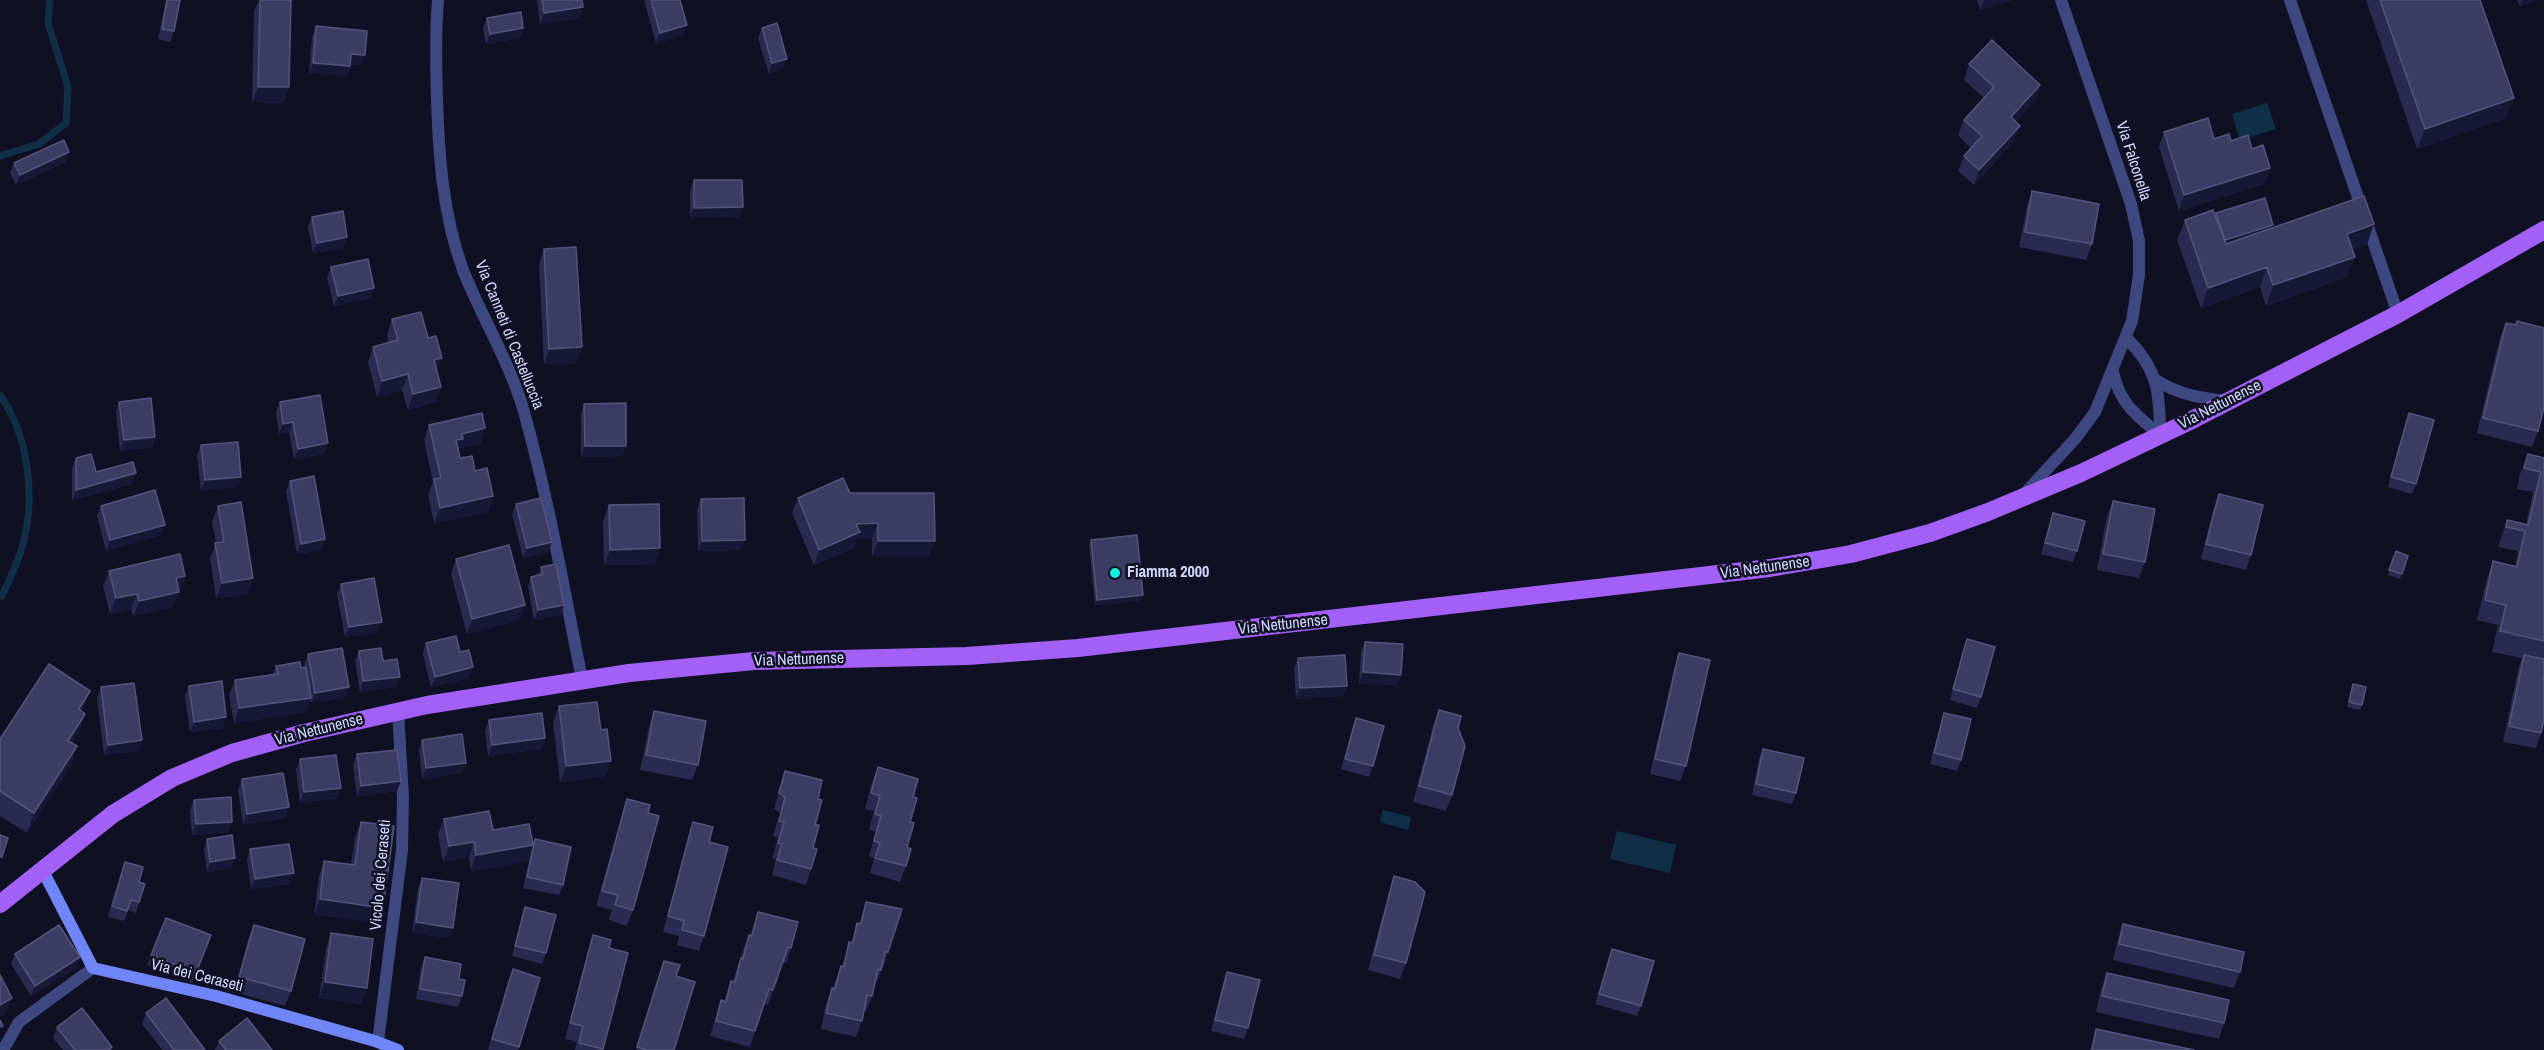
<!DOCTYPE html>
<html>
<head>
<meta charset="utf-8">
<style>
  body { margin:0 }
  canvas { display:block; background:#0f1023 }
</style>
</head>
<body>
<canvas width="2544" height="1050"></canvas>
<script>
const g = document.querySelector('canvas').getContext('2d');
g.lineJoin = 'round';
function paint(path, color) { g.fillStyle = color; g.fill(path, 'evenodd'); }
function trace(path, color, width, dash) { g.strokeStyle = color; g.lineWidth = width; g.lineCap = dash ? 'butt' : 'round'; g.setLineDash(dash || []); g.stroke(path); }
function label(font, color, halo, rows, align = 'center') {
  g.font = font + ' "Archivo Narrow",sans-serif'; g.lineWidth = 5; g.setLineDash([]); g.textBaseline = 'middle'; g.strokeStyle = halo; g.fillStyle = color; for (const [text, x, y, turn = 0] of rows) {
    g.save(); g.translate(x, y); g.rotate((+turn || 0) * Math.PI / 180); g.textAlign = isNaN(turn) ? turn : align; if (halo) g.strokeText(text, 0, 0); g.fillText(text, 0, 0); g.restore();
  }
}
const water = new Path2D(`
  M 2267,103 L 2276,129 L 2240,140 L 2232,114 Z
  M 1383,810 L 1411,817 L 1408,830 L 1380,822 Z
  M 1617,831 L 1676,845 L 1670,873 L 1610,859 Z`);
const stream = new Path2D(`
  M 0,156 L 39,144 L 66,123 L 68,87 L 48,23 L 50,0
  M 0,395 C 30,438 37,504 20,554 C 15,568 8,582 2,596`);
const street = new Path2D(`
  M 438,0 C 435,33 436,67 437,100 C 439,159 443,215 463,270 C 482,318 510,362 524,412 C 549,500 564,591 582,679
  M 2290,0 L 2398,314
  M 2126,338 C 2158,368 2160,393 2160,435
  M 2113,372 C 2120,404 2136,415 2160,435
  M 2156,380 C 2179,395 2201,398 2228,401
  M 2025,493 L 2075,439 L 2095,412 L 2132,321 L 2139,275 L 2139,241 L 2131,204 L 2061,0
  M 378,1042 L 402,850 L 403,797 L 398,711
  M 3,1050 L 19,1022 L 93,968`);
const secondary = new Path2D(`
  M 43,871 L 93,968 L 216,996 L 375,1041 L 398,1050`);
const primary = new Path2D(`
  M 0,904 L 113,814 L 172,778 L 232,753 L 304,733 L 427,705 L 629,673 L 754,661 L 967,656 L 1078,648 L 1770,568 L 1851,554 L 1930,533 L 1988,512 L 2081,473 L 2188,422 L 2398,314 L 2544,230`);
const wall = new Path2D(`
  M 166,0 L 180,0 L 174,31 L 170,42 L 158,39 Z
  M 259,0 L 291,0 L 289,87 L 283,103 L 252,102 L 254,11 Z
  M 537,0 L 582,0 L 583,7 L 579,18 L 540,24 Z
  M 644,0 L 680,0 L 683,36 L 656,43 Z
  M 1977,0 L 2012,0 L 1980,10 Z
  M 2366,0 L 2480,0 L 2506,118 L 2417,149 Z
  M 2517,0 L 2537,0 L 2520,6 Z
  M 487,18 L 523,28 L 520,38 L 486,44 L 483,28 Z
  M 316,26 L 365,55 L 361,65 L 350,64 L 347,76 L 309,73 L 312,37 Z
  M 762,28 L 783,69 L 769,74 L 758,38 Z
  M 1969,64 L 2040,85 L 2035,101 L 2015,121 L 2014,141 L 1974,185 L 1958,171 L 1964,156 L 1971,148 L 1958,135 L 1964,120 L 1984,98 L 1964,80 Z
  M 2164,132 L 2231,141 L 2252,149 L 2270,168 L 2264,184 L 2179,211 L 2159,147 Z
  M 66,162 L 16,185 L 10,173 L 14,163 Z
  M 694,180 L 739,218 L 690,218 L 690,191 Z
  M 2032,191 L 2092,244 L 2086,260 L 2019,247 L 2027,206 Z
  M 2216,213 L 2272,228 L 2367,245 L 2352,250 L 2347,277 L 2266,306 L 2260,287 L 2201,308 L 2177,240 L 2185,220 L 2215,216 Z
  M 312,217 L 347,237 L 343,248 L 313,253 L 308,227 Z
  M 544,249 L 582,347 L 576,363 L 544,364 L 539,264 Z
  M 331,267 L 374,288 L 371,298 L 334,306 L 327,278 Z
  M 392,319 L 437,371 L 441,387 L 436,402 L 408,410 L 402,390 L 377,397 L 368,362 L 373,347 L 389,343 L 387,335 Z
  M 2517,321 L 2538,431 L 2532,447 L 2477,433 L 2500,338 L 2506,323 L 2516,325 Z
  M 119,402 L 155,437 L 152,447 L 120,451 L 116,412 Z
  M 280,402 L 324,454 L 294,459 L 289,432 L 279,434 L 276,412 Z
  M 584,404 L 626,446 L 622,456 L 581,457 L 581,414 Z
  M 2409,413 L 2416,484 L 2412,494 L 2388,487 Z
  M 429,425 L 485,428 L 480,444 L 459,448 L 458,451 L 460,458 L 475,471 L 493,496 L 488,512 L 434,523 L 428,495 L 433,482 L 424,440 Z
  M 201,445 L 238,487 L 201,491 L 197,456 Z
  M 2528,454 L 2544,458 L 2544,673 L 2543,679 L 2541,733 L 2536,748 L 2503,742 L 2518,670 L 2522,658 L 2492,652 L 2498,625 L 2477,620 L 2486,582 L 2493,561 L 2515,566 L 2518,551 L 2498,547 L 2507,520 L 2526,525 L 2533,492 L 2517,489 L 2520,474 Z
  M 76,458 L 96,472 L 132,484 L 72,500 L 72,468 Z
  M 290,481 L 325,539 L 321,550 L 297,554 L 286,491 Z
  M 850,493 L 929,556 L 872,556 L 872,539 L 857,539 L 854,548 L 814,565 L 792,513 L 798,498 Z
  M 2219,494 L 2251,555 L 2246,570 L 2201,559 L 2213,510 Z
  M 701,499 L 741,550 L 698,551 L 697,509 Z
  M 2113,501 L 2145,562 L 2139,578 L 2097,570 L 2107,516 Z
  M 516,504 L 552,542 L 548,552 L 523,558 L 512,514 Z
  M 609,505 L 655,564 L 604,565 L 603,521 Z
  M 101,506 L 161,535 L 106,551 L 97,516 Z
  M 218,506 L 248,594 L 216,598 L 210,558 L 216,543 L 212,522 Z
  M 2053,513 L 2077,551 L 2073,562 L 2041,554 Z
  M 1091,540 L 1141,601 L 1095,605 L 1089,545 Z
  M 2396,551 L 2408,556 L 2400,579 L 2388,575 Z
  M 456,559 L 520,620 L 467,634 L 451,574 Z
  M 541,567 L 564,605 L 561,615 L 534,620 L 528,587 L 531,577 L 538,575 Z
  M 109,571 L 185,576 L 173,607 L 133,616 L 131,609 L 110,614 L 103,586 Z
  M 341,584 L 378,632 L 345,637 L 337,594 Z
  M 1967,639 L 1981,697 L 1977,708 L 1950,700 Z
  M 1365,642 L 1401,675 L 1397,685 L 1359,683 L 1361,652 Z
  M 426,643 L 460,652 L 469,678 L 431,687 L 423,654 Z
  M 359,651 L 383,661 L 396,687 L 360,692 L 355,661 Z
  M 1679,653 L 1686,766 L 1680,781 L 1650,774 L 1674,669 Z
  M 308,654 L 345,697 L 311,703 L 311,699 L 305,713 L 234,723 L 229,695 L 235,680 L 273,674 L 276,666 L 301,668 L 305,668 L 304,665 Z
  M 1298,658 L 1343,696 L 1296,699 L 1294,669 Z
  M 2353,684 L 2362,705 L 2360,710 L 2347,707 Z
  M 189,686 L 223,728 L 190,732 L 185,696 Z
  M 101,687 L 142,740 L 138,751 L 104,755 L 97,698 Z
  M 559,706 L 606,776 L 560,782 L 553,722 Z
  M 1439,710 L 1458,728 L 1452,795 L 1446,811 L 1413,802 L 1433,726 Z
  M 654,711 L 698,765 L 692,780 L 640,770 L 649,727 Z
  M 82,712 L 85,714 L 78,734 L 72,743 L 77,746 L 70,767 L 27,833 L 0,816 L 0,739 Z
  M 1944,713 L 1961,760 L 1957,771 L 1930,764 L 1941,723 Z
  M 1356,718 L 1373,766 L 1369,777 L 1341,769 Z
  M 489,720 L 545,738 L 541,749 L 488,756 L 485,731 Z
  M 422,740 L 466,763 L 462,773 L 422,779 L 419,750 Z
  M 1763,749 L 1796,793 L 1792,804 L 1752,795 L 1759,759 Z
  M 357,754 L 397,791 L 357,796 L 353,765 Z
  M 300,759 L 337,798 L 300,803 L 296,770 Z
  M 878,767 L 913,797 L 907,847 L 906,866 L 900,882 L 870,873 L 874,858 L 869,856 L 876,832 L 869,830 L 874,811 L 865,809 L 872,782 Z
  M 785,771 L 818,799 L 811,869 L 806,885 L 772,875 L 776,859 L 772,858 L 778,838 L 773,836 L 780,813 L 774,809 L 780,786 Z
  M 242,779 L 289,807 L 285,818 L 243,824 L 238,790 Z
  M 627,799 L 648,813 L 633,910 L 627,926 L 609,920 L 612,910 L 596,906 L 622,815 Z
  M 194,800 L 229,832 L 192,835 L 190,811 Z
  M 444,819 L 493,830 L 533,845 L 535,839 L 563,885 L 559,895 L 523,888 L 531,852 L 528,861 L 471,871 L 469,857 L 443,862 L 438,834 Z
  M 361,822 L 383,908 L 377,923 L 314,914 L 319,876 L 324,861 L 351,864 L 355,837 Z
  M 693,822 L 709,842 L 704,936 L 699,951 L 677,945 L 679,936 L 663,932 L 688,837 Z
  M 207,839 L 235,858 L 231,869 L 207,872 L 204,849 Z
  M 250,849 L 290,884 L 251,889 L 247,860 Z
  M 125,862 L 139,882 L 139,902 L 136,913 L 128,910 L 124,921 L 108,917 Z
  M 1394,876 L 1406,963 L 1400,979 L 1368,970 L 1389,892 Z
  M 422,878 L 449,938 L 412,933 L 418,888 Z
  M 866,902 L 888,952 L 883,968 L 882,968 L 875,986 L 874,985 L 872,996 L 866,1012 L 864,1011 L 862,1021 L 856,1037 L 821,1029 L 826,1004 L 832,988 L 833,988 L 835,982 L 841,966 L 842,966 L 849,942 L 851,943 L 857,923 L 859,924 Z
  M 525,907 L 546,953 L 542,964 L 512,956 L 522,918 Z
  M 758,912 L 791,948 L 786,963 L 783,962 L 768,1005 L 764,1004 L 750,1047 L 710,1036 L 716,1016 L 721,1000 L 724,1001 L 731,981 L 733,981 L 743,950 L 749,935 L 750,935 Z
  M 166,918 L 211,935 L 192,983 L 147,965 Z
  M 2123,924 L 2240,972 L 2234,988 L 2113,960 L 2118,939 Z
  M 254,925 L 291,991 L 285,1006 L 234,992 L 248,940 Z
  M 331,933 L 367,988 L 361,1004 L 319,998 L 326,949 Z
  M 593,935 L 609,948 L 628,953 L 602,1050 L 575,1050 L 577,1042 L 565,1039 L 588,951 Z
  M 1612,949 L 1641,1006 L 1637,1016 L 1595,1004 Z
  M 15,954 L 76,968 L 31,996 L 11,964 Z
  M 425,957 L 459,979 L 462,996 L 458,1007 L 416,999 L 421,968 Z
  M 664,961 L 676,976 L 674,1050 L 636,1050 Z
  M 513,969 L 519,1047 L 518,1050 L 488,1050 L 507,985 Z
  M 1227,972 L 1248,1028 L 1244,1039 L 1211,1031 L 1223,983 Z
  M 2107,973 L 2224,1023 L 2219,1039 L 2096,1012 L 2101,989 Z
  M 146,1013 L 205,1050 L 162,1050 L 142,1024 Z
  M 57,1027 L 112,1047 L 111,1050 L 63,1050 L 53,1038 Z
  M 2096,1029 L 2194,1050 L 2090,1050 Z
  M 219,1041 L 272,1050 L 215,1050 Z`);
const shadedWall = new Path2D(`
  M 1984,0 L 2012,0 L 1980,10 Z
  M 2522,0 L 2537,0 L 2520,6 Z
  M 583,7 L 579,18 L 540,24 L 544,13 Z
  M 687,25 L 683,36 L 656,43 L 660,33 Z
  M 523,28 L 520,38 L 486,44 L 490,34 Z
  M 351,54 L 365,55 L 361,65 L 347,64 Z
  M 787,59 L 783,69 L 769,74 L 772,63 Z
  M 313,63 L 350,66 L 347,76 L 309,73 Z
  M 2040,85 L 2035,101 L 2005,133 L 2011,117 Z
  M 258,87 L 289,87 L 283,103 L 252,102 Z
  M 2514,98 L 2506,118 L 2417,149 L 2425,129 Z
  M 2020,126 L 2014,141 L 1974,185 L 1979,170 Z
  M 69,152 L 66,162 L 16,185 L 20,175 Z
  M 2270,168 L 2264,184 L 2179,211 L 2184,195 Z
  M 743,207 L 739,218 L 690,218 L 694,208 Z
  M 2374,224 L 2367,245 L 2339,254 L 2347,234 Z
  M 2273,225 L 2269,235 L 2221,251 L 2225,240 Z
  M 347,237 L 343,248 L 313,253 L 317,243 Z
  M 2355,257 L 2347,277 L 2266,306 L 2273,285 Z
  M 2267,267 L 2260,287 L 2201,308 L 2208,288 Z
  M 374,288 L 371,298 L 334,306 L 338,296 Z
  M 582,347 L 576,363 L 544,364 L 549,349 Z
  M 442,358 L 436,373 L 434,360 Z
  M 408,374 L 402,390 L 377,397 L 382,381 Z
  M 441,387 L 436,402 L 408,410 L 413,394 Z
  M 293,422 L 289,432 L 279,434 L 283,424 Z
  M 485,428 L 480,444 L 459,448 L 457,454 L 456,440 L 462,434 Z
  M 155,437 L 152,447 L 120,451 L 124,440 Z
  M 328,443 L 324,454 L 294,459 L 298,449 Z
  M 585,446 L 626,446 L 622,456 L 581,457 Z
  M 136,473 L 132,484 L 72,500 L 76,490 Z
  M 241,477 L 238,487 L 201,491 L 205,480 Z
  M 493,496 L 488,512 L 434,523 L 440,508 Z
  M 878,523 L 872,539 L 857,539 L 854,548 L 814,565 L 819,550 L 856,524 Z
  M 165,525 L 161,535 L 106,551 L 110,540 Z
  M 325,539 L 321,550 L 297,554 L 301,544 Z
  M 745,540 L 741,550 L 698,551 L 702,541 Z
  M 878,541 L 935,541 L 929,556 L 872,556 Z
  M 552,542 L 548,552 L 523,558 L 527,548 Z
  M 660,548 L 655,564 L 604,565 L 610,550 Z
  M 185,576 L 179,591 L 170,594 L 176,578 Z
  M 253,578 L 248,594 L 216,598 L 222,583 Z
  M 179,592 L 173,607 L 133,616 L 139,601 Z
  M 137,594 L 131,609 L 110,614 L 116,598 Z
  M 1143,595 L 1141,601 L 1095,605 L 1097,600 Z
  M 525,605 L 520,620 L 467,634 L 472,619 Z
  M 564,605 L 561,615 L 534,620 L 538,610 Z
  M 382,622 L 378,632 L 345,637 L 349,627 Z
  M 473,667 L 469,678 L 431,687 L 435,677 Z
  M 1363,672 L 1401,675 L 1397,685 L 1359,683 Z
  M 400,677 L 396,687 L 360,692 L 363,681 Z
  M 1347,686 L 1343,696 L 1296,699 L 1300,688 Z
  M 349,687 L 345,697 L 311,703 L 315,693 Z
  M 90,691 L 83,711 L 71,730 L 79,709 Z
  M 311,698 L 305,713 L 234,723 L 239,708 Z
  M 85,714 L 78,734 L 60,761 L 68,741 Z
  M 226,717 L 223,728 L 190,732 L 194,722 Z
  M 545,738 L 541,749 L 488,756 L 492,745 Z
  M 142,740 L 138,751 L 104,755 L 108,745 Z
  M 77,746 L 70,767 L 27,833 L 34,813 Z
  M 611,761 L 606,776 L 560,782 L 566,766 Z
  M 466,763 L 462,773 L 422,779 L 426,768 Z
  M 401,781 L 397,791 L 357,796 L 361,786 Z
  M 341,788 L 337,798 L 300,803 L 304,792 Z
  M 289,807 L 285,818 L 243,824 L 247,814 Z
  M 232,822 L 229,832 L 192,835 L 196,824 Z
  M 474,842 L 469,857 L 443,862 L 449,846 Z
  M 533,845 L 528,861 L 471,871 L 476,855 Z
  M 235,858 L 231,869 L 207,872 L 210,862 Z
  M 294,873 L 290,884 L 251,889 L 255,879 Z
  M 320,899 L 383,908 L 377,923 L 314,914 Z
  M 416,922 L 453,928 L 449,938 L 412,933 Z
  M 80,957 L 76,968 L 31,996 L 35,986 Z
  M 325,982 L 367,988 L 361,1004 L 319,998 Z
  M 12,998 L 6,1014 L 0,1017 L 0,1005 Z`);
const building = new Path2D(`
  M 167,0 L 180,0 L 174,31 L 162,29 Z
  M 260,0 L 291,0 L 289,87 L 258,87 Z
  M 542,0 L 582,0 L 583,7 L 544,13 Z
  M 651,0 L 680,0 L 687,25 L 660,33 Z
  M 2380,0 L 2480,0 L 2514,98 L 2425,129 Z
  M 521,12 L 523,28 L 490,34 L 487,18 Z
  M 777,23 L 787,59 L 772,63 L 762,28 Z
  M 316,26 L 367,31 L 365,55 L 351,54 L 350,66 L 313,63 Z
  M 1992,40 L 2040,85 L 2011,117 L 2020,126 L 1979,170 L 1964,156 L 1982,136 L 1964,120 L 1994,87 L 1969,64 Z
  M 2208,118 L 2214,139 L 2229,134 L 2231,141 L 2248,135 L 2252,149 L 2263,145 L 2270,168 L 2184,195 L 2164,132 Z
  M 64,140 L 69,152 L 20,175 L 14,163 Z
  M 694,180 L 742,180 L 743,207 L 694,208 Z
  M 2032,191 L 2099,204 L 2092,244 L 2025,232 Z
  M 2364,196 L 2374,224 L 2347,234 L 2355,257 L 2273,285 L 2267,267 L 2208,288 L 2185,220 L 2213,210 L 2226,244 Z
  M 2265,198 L 2273,225 L 2225,240 L 2216,213 Z
  M 343,211 L 347,237 L 317,243 L 312,217 Z
  M 576,247 L 582,347 L 549,349 L 544,249 Z
  M 368,259 L 374,288 L 338,296 L 331,267 Z
  M 421,312 L 428,338 L 436,336 L 442,358 L 434,360 L 441,387 L 413,394 L 408,374 L 382,381 L 373,347 L 398,340 L 392,319 Z
  M 2517,321 L 2544,328 L 2544,407 L 2538,431 L 2483,418 L 2506,323 L 2516,325 Z
  M 320,395 L 328,443 L 298,449 L 293,422 L 283,424 L 280,402 Z
  M 151,398 L 155,437 L 124,440 L 119,402 Z
  M 626,403 L 626,446 L 585,446 L 584,404 Z
  M 482,413 L 485,428 L 462,434 L 463,439 L 456,440 L 460,458 L 472,456 L 475,471 L 487,468 L 493,496 L 440,508 L 434,479 L 441,478 L 429,425 Z
  M 2409,413 L 2434,420 L 2416,484 L 2391,477 Z
  M 238,442 L 241,477 L 205,480 L 201,445 Z
  M 91,454 L 96,472 L 133,462 L 136,473 L 76,490 L 76,458 Z
  M 2528,454 L 2544,458 L 2544,641 L 2500,631 L 2506,605 L 2485,600 L 2493,561 L 2517,567 L 2525,531 L 2506,527 L 2507,520 L 2528,525 L 2541,472 L 2524,468 Z
  M 314,476 L 325,539 L 301,544 L 290,481 Z
  M 843,478 L 850,493 L 934,493 L 935,541 L 878,541 L 878,523 L 856,524 L 860,532 L 819,550 L 798,498 Z
  M 155,490 L 165,525 L 110,540 L 101,506 Z
  M 2219,494 L 2263,505 L 2251,555 L 2206,544 Z
  M 541,498 L 552,542 L 527,548 L 516,504 Z
  M 744,498 L 745,540 L 702,541 L 701,499 Z
  M 2113,501 L 2155,509 L 2145,562 L 2103,554 Z
  M 241,502 L 253,578 L 222,583 L 215,543 L 224,542 L 218,506 Z
  M 659,504 L 660,548 L 610,550 L 609,505 Z
  M 2053,513 L 2085,521 L 2077,551 L 2045,543 Z
  M 1137,535 L 1143,595 L 1097,600 L 1091,540 Z
  M 509,545 L 525,605 L 472,619 L 456,559 Z
  M 2396,551 L 2408,556 L 2402,574 L 2389,570 Z
  M 180,554 L 185,576 L 176,578 L 179,592 L 139,601 L 137,594 L 116,598 L 109,571 Z
  M 556,564 L 564,605 L 538,610 L 531,577 L 543,574 L 541,567 Z
  M 374,578 L 382,622 L 349,627 L 341,584 Z
  M 456,636 L 460,652 L 469,650 L 473,667 L 435,677 L 426,643 Z
  M 1967,639 L 1995,647 L 1981,697 L 1953,689 Z
  M 1365,642 L 1403,644 L 1401,675 L 1363,672 Z
  M 342,648 L 349,687 L 315,693 L 308,654 Z
  M 381,648 L 383,661 L 397,659 L 400,677 L 363,681 L 359,651 Z
  M 1679,653 L 1710,660 L 1686,766 L 1655,759 Z
  M 1345,655 L 1347,686 L 1300,688 L 1298,658 Z
  M 2524,655 L 2544,659 L 2544,673 L 2543,679 L 2544,679 L 2544,719 L 2541,733 L 2509,726 Z
  M 300,662 L 301,668 L 306,667 L 311,698 L 239,708 L 235,680 L 278,674 L 276,666 Z
  M 49,664 L 90,691 L 79,709 L 85,714 L 68,741 L 77,746 L 34,813 L 0,791 L 0,739 Z
  M 222,681 L 226,717 L 194,722 L 189,686 Z
  M 134,683 L 142,740 L 108,745 L 101,687 Z
  M 2353,684 L 2366,687 L 2362,705 L 2349,702 Z
  M 597,702 L 601,730 L 607,729 L 611,761 L 566,766 L 559,706 Z
  M 1439,710 L 1461,716 L 1458,728 L 1465,746 L 1452,795 L 1419,786 Z
  M 654,711 L 706,721 L 698,765 L 646,755 Z
  M 542,713 L 545,738 L 492,745 L 489,720 Z
  M 1944,713 L 1971,719 L 1961,760 L 1934,753 Z
  M 1356,718 L 1384,726 L 1373,766 L 1345,759 Z
  M 462,734 L 466,763 L 426,768 L 422,740 Z
  M 1763,749 L 1804,758 L 1796,793 L 1756,784 Z
  M 397,750 L 401,781 L 361,786 L 357,754 Z
  M 336,755 L 341,788 L 304,792 L 300,759 Z
  M 878,767 L 918,779 L 913,797 L 917,798 L 910,822 L 914,823 L 907,847 L 911,849 L 906,866 L 875,858 L 880,843 L 874,841 L 881,816 L 875,814 L 880,796 L 871,793 Z
  M 785,771 L 822,780 L 818,799 L 822,800 L 815,825 L 819,825 L 813,848 L 817,849 L 811,869 L 777,860 L 782,844 L 778,843 L 784,822 L 779,821 L 785,797 L 779,793 Z
  M 283,773 L 289,807 L 247,814 L 242,779 Z
  M 231,797 L 232,822 L 196,824 L 194,800 Z
  M 627,799 L 650,805 L 648,813 L 659,816 L 633,910 L 615,905 L 618,895 L 602,891 Z
  M 489,811 L 493,830 L 529,824 L 533,845 L 476,855 L 474,842 L 449,846 L 444,819 Z
  M 361,822 L 394,826 L 383,908 L 320,899 L 324,861 L 355,865 Z
  M 693,822 L 713,827 L 709,842 L 728,847 L 704,936 L 682,930 L 684,921 L 668,916 Z
  M 0,835 L 8,838 L 2,857 L 0,857 Z
  M 232,835 L 235,858 L 210,862 L 207,839 Z
  M 535,839 L 571,847 L 563,885 L 527,877 Z
  M 289,844 L 294,873 L 255,879 L 250,849 Z
  M 125,862 L 143,867 L 139,882 L 145,884 L 139,902 L 131,900 L 127,911 L 112,906 Z
  M 1394,876 L 1415,882 L 1425,892 L 1406,963 L 1374,955 Z
  M 422,878 L 459,883 L 453,928 L 416,922 Z
  M 866,902 L 902,909 L 888,952 L 885,952 L 881,970 L 878,969 L 872,996 L 867,995 L 862,1021 L 826,1013 L 832,988 L 835,989 L 841,966 L 844,967 L 849,942 L 853,943 L 857,923 L 861,924 Z
  M 525,907 L 556,915 L 546,953 L 515,946 Z
  M 758,912 L 798,922 L 791,948 L 788,947 L 773,990 L 769,989 L 755,1031 L 716,1021 L 721,1000 L 726,1002 L 731,981 L 735,982 L 741,958 L 743,959 L 749,935 L 752,936 Z
  M 166,918 L 211,935 L 196,973 L 151,955 Z
  M 2123,924 L 2244,952 L 2240,972 L 2119,944 Z
  M 59,925 L 80,957 L 35,986 L 15,954 Z
  M 254,925 L 305,939 L 291,991 L 239,977 Z
  M 331,933 L 373,939 L 367,988 L 325,982 Z
  M 593,935 L 611,940 L 609,948 L 628,953 L 603,1049 L 579,1043 L 583,1026 L 570,1023 Z
  M 1612,949 L 1654,961 L 1641,1006 L 1599,994 Z
  M 425,957 L 461,964 L 459,979 L 465,980 L 462,996 L 420,989 Z
  M 664,961 L 680,965 L 676,976 L 695,982 L 674,1050 L 647,1050 L 637,1047 Z
  M 513,969 L 540,978 L 519,1047 L 492,1039 Z
  M 1227,972 L 1260,980 L 1248,1028 L 1215,1020 Z
  M 2107,973 L 2229,1000 L 2224,1023 L 2102,996 Z
  M 0,975 L 12,998 L 0,1005 Z
  M 166,998 L 205,1050 L 174,1050 L 146,1013 Z
  M 82,1008 L 112,1047 L 108,1050 L 75,1050 L 57,1027 Z
  M 247,1018 L 272,1050 L 226,1050 L 219,1041 Z
  M 0,1020 L 3,1026 L 0,1027 Z
  M 2096,1029 L 2194,1050 L 2092,1050 Z`);
const markers = [
  [1115,573,6,"#0cf1dd"]
];
const streetNames = [
  ["Via Falconella",2133,161,72],
  ["Via Canneti di Castelluccia",509,335,68],
  ["Via Nettunense",2220,405,-27],
  ["Via Nettunense",1765,568,-8],
  ["Via Nettunense",1283,625,-6],
  ["Via Nettunense",799,660,-2],
  ["Via Nettunense",319,730,-14],
  ["Vicolo dei Ceraseti",381,875,-85],
  ["Via dei Ceraseti",197,976,14]
];
const poiNames = [
  ["Fiamma 2000",1127,573]
];
paint(water, '#102f46');
trace(stream, '#102f46', 7);
trace(street, '#3d4780', 12);
trace(secondary, '#7086f8', 12);
trace(primary, '#a360f7', 18);
paint(wall, '#2a2950');
paint(shadedWall, '#171736');
paint(building, '#3c3c63');
trace(building, '#54547b', 1.5);
for (const [x, y, r, color] of markers) { const dot = new Path2D(); dot.arc(x, y, r, 0, 2 * Math.PI); g.fillStyle = color; g.fill(dot); trace(dot, '#0f1023', 2); }
label('16px', '#d4d7fd', '#0f1023', streetNames);
label('bold 16px', '#d4d7fd', '#0f1023', poiNames, 'left');
</script>
</body>
</html>
